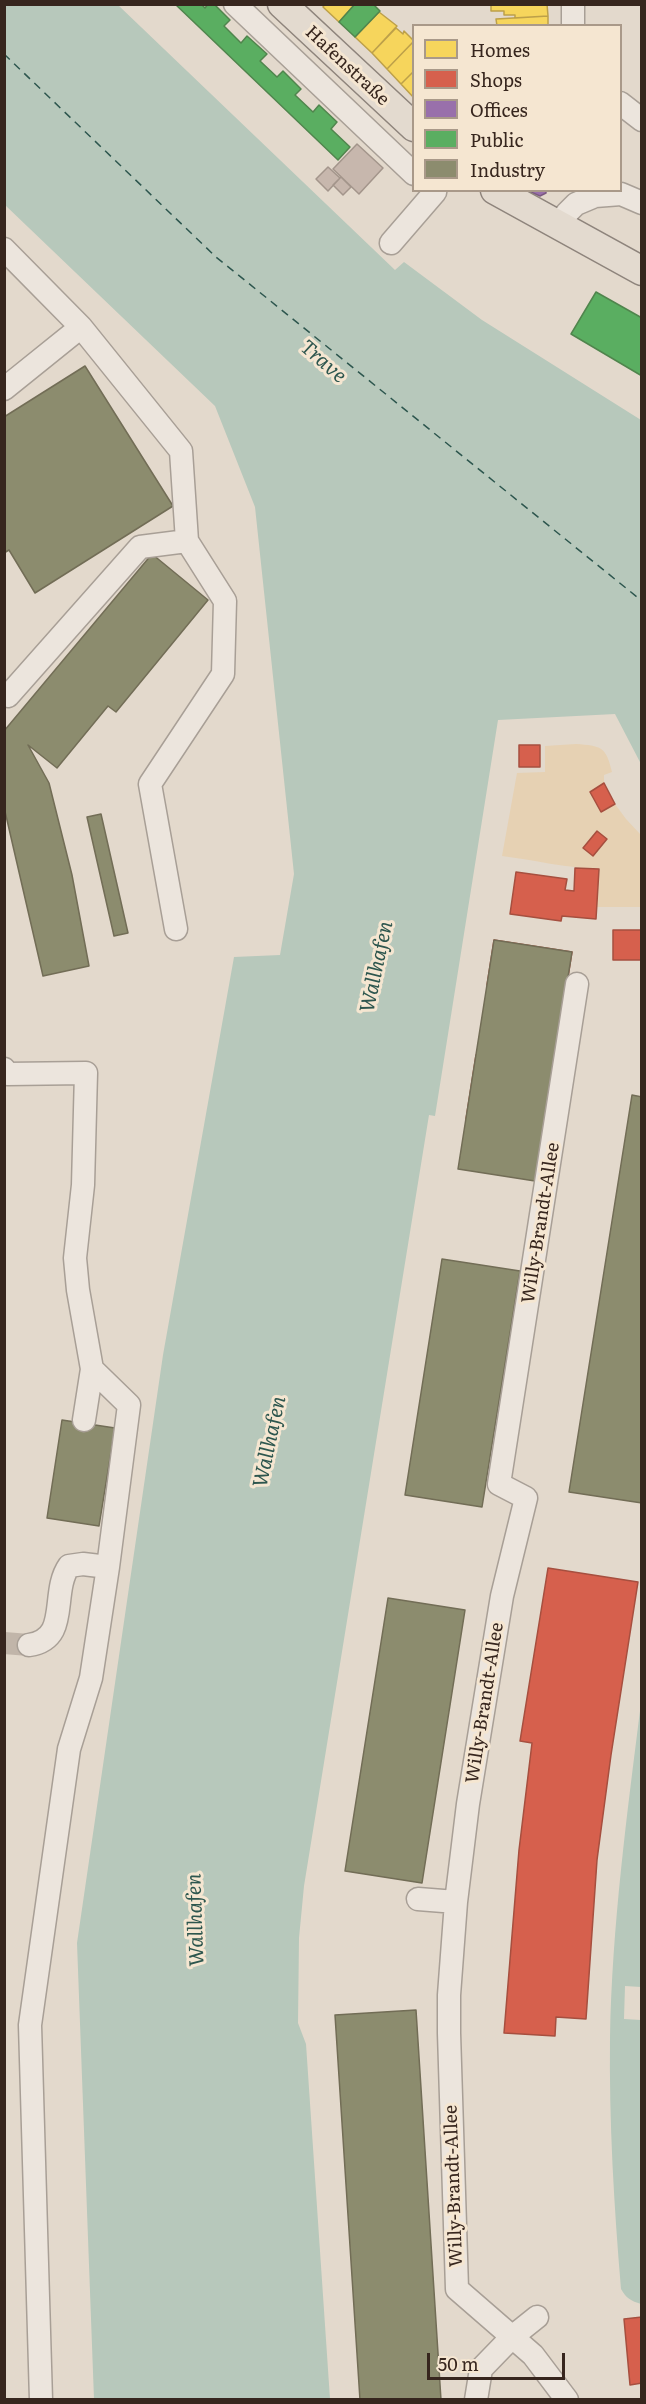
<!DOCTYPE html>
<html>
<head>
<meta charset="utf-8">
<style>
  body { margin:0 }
  #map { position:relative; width:646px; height:2404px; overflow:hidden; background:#e3d9cc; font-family:Literata,serif }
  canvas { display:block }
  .frame { position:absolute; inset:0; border:6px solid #37261e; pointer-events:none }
  .legend { position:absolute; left:412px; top:24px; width:210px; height:168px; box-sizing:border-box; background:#f5e6d1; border:2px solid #a99989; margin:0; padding:8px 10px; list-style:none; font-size:18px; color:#37261e }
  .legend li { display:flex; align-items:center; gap:12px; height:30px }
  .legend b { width:30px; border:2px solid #a99989 }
  .scale { position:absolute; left:427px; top:2353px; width:138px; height:27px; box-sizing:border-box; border:3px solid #37261e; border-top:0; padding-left:8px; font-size:18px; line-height:21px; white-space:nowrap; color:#37261e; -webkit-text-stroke:4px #f5e6d1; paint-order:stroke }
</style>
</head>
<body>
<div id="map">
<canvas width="646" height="2404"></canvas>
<div class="frame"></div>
<ul class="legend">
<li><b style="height:16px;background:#f6d55c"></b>Homes</li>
<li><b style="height:16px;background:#d6604d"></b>Shops</li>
<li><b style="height:16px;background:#9970ab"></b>Offices</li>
<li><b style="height:16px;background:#5aae61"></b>Public</li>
<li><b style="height:16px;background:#8c8c6e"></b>Industry</li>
</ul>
<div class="scale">50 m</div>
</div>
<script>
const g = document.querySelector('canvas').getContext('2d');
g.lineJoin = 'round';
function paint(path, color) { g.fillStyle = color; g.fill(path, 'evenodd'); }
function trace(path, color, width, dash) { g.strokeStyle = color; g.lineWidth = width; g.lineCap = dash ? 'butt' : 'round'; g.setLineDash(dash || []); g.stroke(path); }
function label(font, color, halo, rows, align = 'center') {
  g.font = font + ' Literata,serif'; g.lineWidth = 6; g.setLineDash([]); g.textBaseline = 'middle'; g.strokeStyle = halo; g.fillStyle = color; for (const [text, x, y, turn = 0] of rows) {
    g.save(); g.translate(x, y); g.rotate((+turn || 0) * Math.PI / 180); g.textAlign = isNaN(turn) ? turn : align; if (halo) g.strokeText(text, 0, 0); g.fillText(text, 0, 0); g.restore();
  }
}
const sand = new Path2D(`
  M 576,744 C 601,746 606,746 612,772 L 604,775 L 604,783 L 590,793 L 601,812 L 615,804 L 626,819 L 641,835 L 641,907 L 596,907 L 598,869 C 566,868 534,860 502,856 L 517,773 L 545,772 L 545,746 Z`);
const water = new Path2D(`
  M 4,5 L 118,5 L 395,270 L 404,262 L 482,320 L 641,420 L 641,764 L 615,714 L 498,720 L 435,1116 L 429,1115 L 304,1886 L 299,1938 L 298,2023 L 306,2044 L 330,2399 L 94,2399 L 77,1943 L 163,1355 L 234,957 L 280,955 L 294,874 L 255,507 L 215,406 L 5,205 Z
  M 641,1703 L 641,2304 C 631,2301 626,2298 621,2289 C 614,2205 609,2123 610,2038 C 612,1926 627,1814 641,1703 Z`);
const pier = new Path2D(`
  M 625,1986 L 641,1987 L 641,2020 L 624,2019 Z`);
const homes = new Path2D(`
  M 325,4 L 355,4 L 339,22 L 323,7 Z
  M 491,4 L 547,4 L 548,16 L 515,18 L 515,15 L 504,15 L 504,11 L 491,11 Z
  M 379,12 L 397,26 L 372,53 L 355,37 Z
  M 548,16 L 548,26 L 497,26 L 496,19 Z
  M 396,28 L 403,34 L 404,31 L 414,41 L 387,69 L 372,53 Z
  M 413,42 L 414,71 L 401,84 L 387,69 Z
  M 414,71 L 414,98 L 401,84 Z`);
const shops = new Path2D(`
  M 519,745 L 540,745 L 540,767 L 519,767 Z
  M 604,783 L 615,804 L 601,812 L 590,792 Z
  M 597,831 L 607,839 L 593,856 L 583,848 Z
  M 575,868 L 599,869 L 596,919 L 562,916 L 561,921 L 510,914 L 516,872 L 567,879 L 565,890 L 574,891 Z
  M 613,930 L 642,930 L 642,960 L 613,960 Z
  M 494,940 L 572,952 L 565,996 L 487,985 Z
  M 476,1055 L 554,1067 L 543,1131 L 466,1119 Z
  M 548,1568 L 638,1582 L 611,1755 L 597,1860 L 586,2019 L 556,2017 L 555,2036 L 504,2033 L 519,1850 L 532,1743 L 520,1741 Z
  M 642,2317 L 642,2383 L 630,2385 L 624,2319 Z`);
const offices = new Path2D(`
  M 526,190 L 546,190 L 546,193 L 540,196 Z`);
const public = new Path2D(`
  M 175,4 L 201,4 L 205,8 L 208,4 L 214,4 L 230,20 L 224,26 L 241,43 L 247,36 L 267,54 L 260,61 L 277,77 L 283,71 L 301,89 L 295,95 L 313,112 L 319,105 L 337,122 L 331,129 L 350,147 L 338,160 Z
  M 355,4 L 373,4 L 380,11 L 355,37 L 339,22 Z
  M 596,292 L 642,318 L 642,376 L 571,334 Z`);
const industry = new Path2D(`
  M 85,366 L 173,506 L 35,593 L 9,550 L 4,553 L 4,417 Z
  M 152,554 L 208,600 L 116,712 L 108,706 L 57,768 L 28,745 L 49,783 L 72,875 L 89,966 L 43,976 L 4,807 L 4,731 Z
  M 101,814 L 128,933 L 114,936 L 87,817 Z
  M 494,940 L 572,952 L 535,1181 L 458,1169 Z
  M 632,1095 L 642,1097 L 642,1503 L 569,1492 Z
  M 442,1259 L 520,1271 L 482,1507 L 405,1495 Z
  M 62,1420 L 115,1428 L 99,1526 L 47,1518 Z
  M 388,1598 L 465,1610 L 422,1883 L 345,1871 Z
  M 416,2010 L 441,2400 L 360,2400 L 335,2015 Z`);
const ferry = new Path2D(`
  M 4,54 L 216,257 L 642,601`);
const building = new Path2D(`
  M 357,144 L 383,168 L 359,194 L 333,169 Z
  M 328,167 L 340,178 L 328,191 L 316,179 Z
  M 341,177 L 351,187 L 343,195 L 333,185 Z`);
const minorTunnel = new Path2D(`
  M 4,1643 L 29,1645`);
const minor = new Path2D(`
  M 235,4 L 414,174
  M 573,4 L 573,26
  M 620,103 L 642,120
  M 558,225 L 567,213 L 576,204 L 595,196 L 621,194 L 642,203
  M 391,243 L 435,192 L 434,190
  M 4,249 L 81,327 L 4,389
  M 4,693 L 8,696 L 140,547 L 187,541 L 181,451 L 81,327
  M 176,929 L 150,784 L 223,674 L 225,601 L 187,541
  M 4,1069 L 7,1074 L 86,1073 L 83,1185 L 75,1258 L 78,1290 L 92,1369 L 129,1405 L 108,1567
  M 84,1420 L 92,1369
  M 29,1645 C 71,1639 50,1593 69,1566 L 83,1564 L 108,1567 L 91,1678 L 69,1749 L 30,2025 L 41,2400
  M 418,1899 L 456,1902
  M 476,2400 L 481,2369 L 512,2337 L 537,2317
  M 567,2400 L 533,2355 L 457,2289 L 449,2033 L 449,1995 L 456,1902 L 468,1804 L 502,1596 L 526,1498 L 499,1484 L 577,984`);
const major = new Path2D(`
  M 282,4 L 414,127
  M 495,190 L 642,271`);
const streetNames = [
  ["Hafenstraße",347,66,43],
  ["Willy-Brandt-Allee",541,1223,-81],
  ["Willy-Brandt-Allee",485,1703,-81],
  ["Willy-Brandt-Allee",454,2186,-92]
];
const waterNames = [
  ["Trave",323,362,41],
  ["Wallhafen",377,967,-78],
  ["Wallhafen",270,1442,-78],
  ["Wallhafen",196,1920,-92]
];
paint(sand, '#e6d1b3');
paint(water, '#b7c8bb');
paint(pier, '#e3d9cc');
paint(homes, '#f6d55c');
trace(homes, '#bda049', 1.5);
paint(shops, '#d6604d');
trace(shops, '#a64f3f', 1.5);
paint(offices, '#9970ab');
trace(offices, '#7c5a81', 1.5);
paint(public, '#5aae61');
trace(public, '#50854d', 1.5);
paint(industry, '#8c8c6e');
trace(industry, '#726d56', 1.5);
trace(ferry, '#2d564e', 1.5, [8, 6]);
paint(building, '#c7b7ad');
trace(building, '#a3958b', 1.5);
trace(minorTunnel, '#c1b5a9', 22, [22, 11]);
trace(minor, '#a89f96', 25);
trace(major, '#8e847c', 31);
trace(minor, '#ece5dd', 22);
trace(major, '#e3dacf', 28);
label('18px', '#37261e', '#f5e6d1', streetNames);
label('italic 20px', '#2d564e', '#f5e6d1', waterNames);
</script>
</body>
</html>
